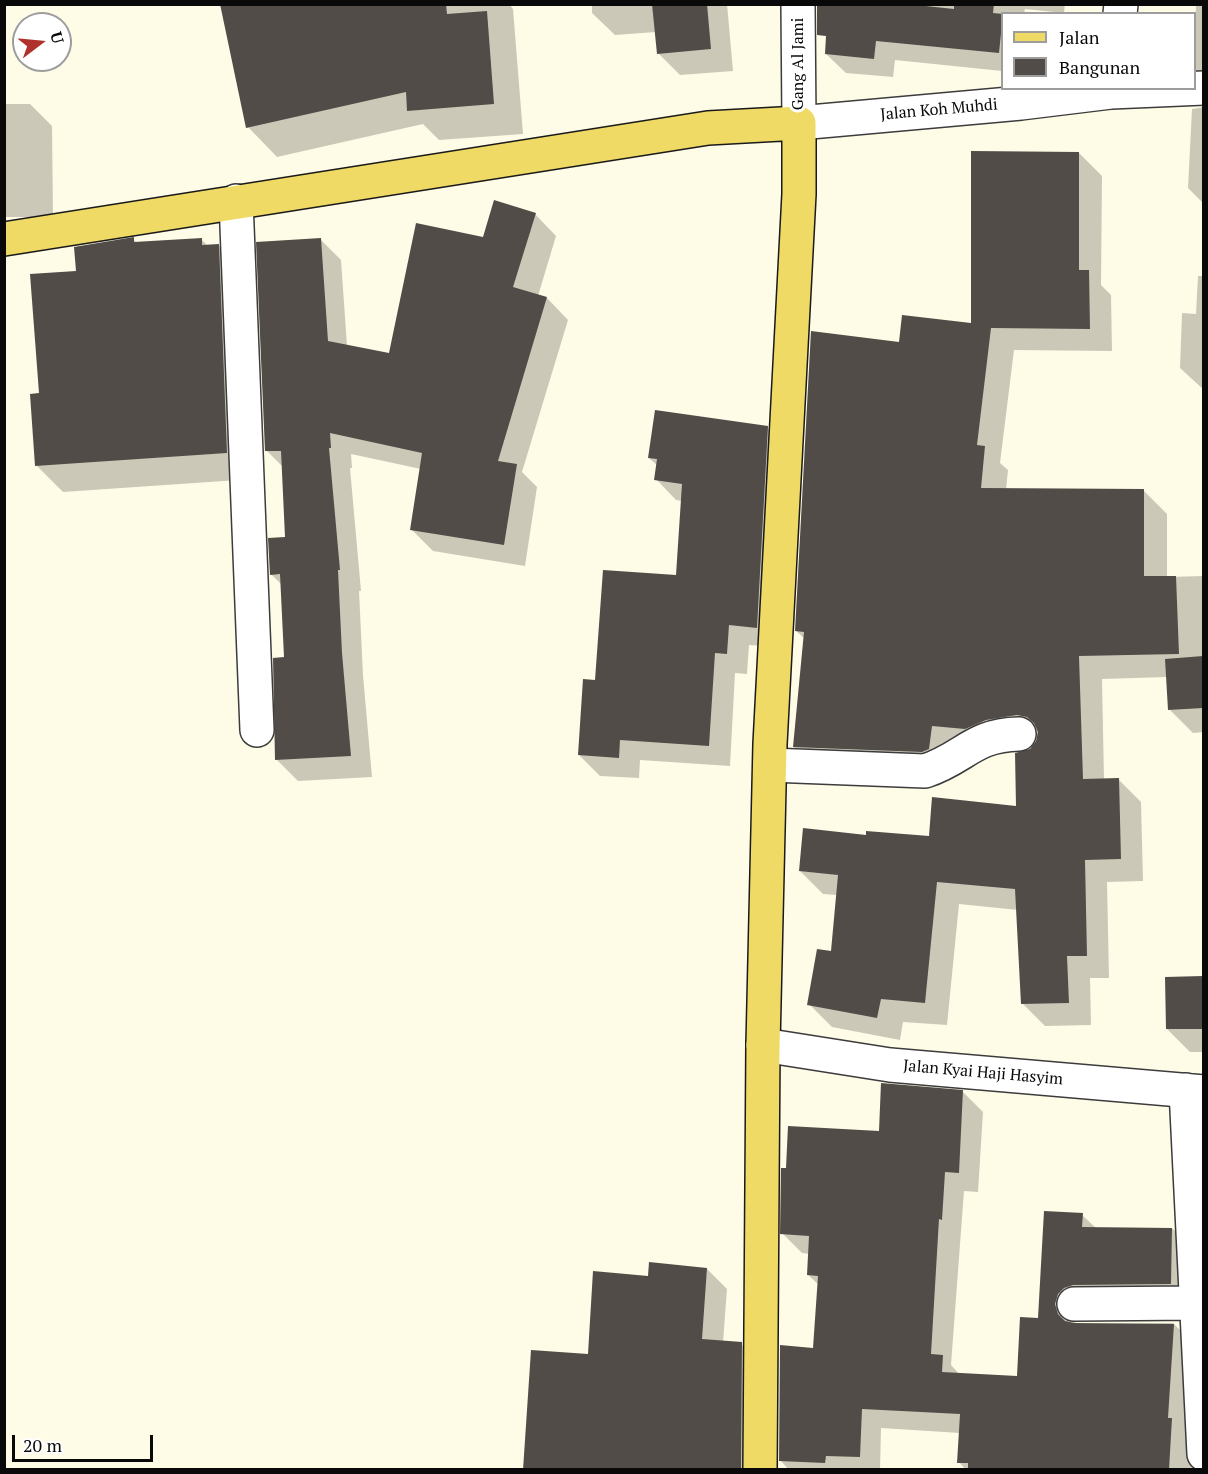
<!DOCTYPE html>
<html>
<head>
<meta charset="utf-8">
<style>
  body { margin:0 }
  #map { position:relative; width:1208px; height:1474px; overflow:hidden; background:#fefbe7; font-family:"PT Serif",serif }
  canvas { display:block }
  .frame { position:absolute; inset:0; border:6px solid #090909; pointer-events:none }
  .legend { position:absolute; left:1001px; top:12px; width:195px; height:78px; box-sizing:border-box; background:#fff; border:2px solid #9d9d9d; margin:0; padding:8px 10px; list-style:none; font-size:18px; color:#090909 }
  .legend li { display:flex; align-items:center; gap:12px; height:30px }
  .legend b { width:30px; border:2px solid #9d9d9d }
  .north { position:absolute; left:12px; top:12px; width:60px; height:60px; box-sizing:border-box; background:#fff; border:2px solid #9d9d9d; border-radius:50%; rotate:74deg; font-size:16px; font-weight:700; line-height:24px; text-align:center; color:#090909 }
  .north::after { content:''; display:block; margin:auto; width:21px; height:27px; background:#af322c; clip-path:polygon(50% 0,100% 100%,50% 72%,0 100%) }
  .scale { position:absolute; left:12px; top:1435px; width:141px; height:27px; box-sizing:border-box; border:3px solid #090909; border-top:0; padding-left:8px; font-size:18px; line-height:21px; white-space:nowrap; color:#090909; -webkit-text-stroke:4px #fff; paint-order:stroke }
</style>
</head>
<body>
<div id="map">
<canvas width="1208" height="1474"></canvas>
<div class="frame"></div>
<ul class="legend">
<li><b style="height:8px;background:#efda66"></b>Jalan</li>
<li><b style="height:16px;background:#514c47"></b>Bangunan</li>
</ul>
<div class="north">U</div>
<div class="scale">20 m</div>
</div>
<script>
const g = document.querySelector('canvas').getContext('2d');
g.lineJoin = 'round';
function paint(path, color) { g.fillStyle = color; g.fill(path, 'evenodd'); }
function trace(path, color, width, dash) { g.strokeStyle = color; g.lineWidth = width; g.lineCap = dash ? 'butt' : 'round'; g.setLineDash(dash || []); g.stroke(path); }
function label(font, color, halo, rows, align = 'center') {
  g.font = font + ' "PT Serif",serif'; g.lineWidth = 6; g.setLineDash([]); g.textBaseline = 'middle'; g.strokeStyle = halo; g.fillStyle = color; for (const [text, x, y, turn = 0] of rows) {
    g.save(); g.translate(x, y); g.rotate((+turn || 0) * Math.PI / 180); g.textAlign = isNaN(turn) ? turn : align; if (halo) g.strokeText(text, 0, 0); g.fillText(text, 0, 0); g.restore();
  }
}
const shadow = new Path2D(`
  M 221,4 L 509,4 L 513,9 L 523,134 L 439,140 L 423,124 L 277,157 L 248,127 Z
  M 592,4 L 727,4 L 733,71 L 680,75 L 658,53 L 656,32 L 615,35 L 592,13 Z
  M 831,4 L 1065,4 L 1064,13 L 1025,9 L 1024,14 L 1002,14 L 1002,71 L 895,60 L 893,77 L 846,73 L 826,54 Z
  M 1196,4 L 1204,4 L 1204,79 L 1194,70 Z
  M 4,104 L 30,104 L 52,126 L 53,217 L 4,217 Z
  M 1204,107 L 1204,204 L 1188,188 L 1192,109 Z
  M 1079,153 L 1102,176 L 1101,285 L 1111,295 L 1112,351 L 1014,350 L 1000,463 L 1008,470 L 1006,490 L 1144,491 L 1167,514 L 1167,577 L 1204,576 L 1204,732 L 1193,733 L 1170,710 L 1167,677 L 1102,679 L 1104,780 L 1118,779 L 1141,802 L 1143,881 L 1107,882 L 1109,978 L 1090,978 L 1091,1025 L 1045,1026 L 1022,1003 L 1018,910 L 959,904 L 947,1025 L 903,1022 L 900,1040 L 832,1027 L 809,1004 L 832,953 L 837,895 L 823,894 L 800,871 L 867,836 L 930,838 L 1018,808 L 1031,750 L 1038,738 L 1009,743 L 952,772 L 817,770 L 794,747 L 805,639 L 796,631 L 901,344 L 972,325 Z
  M 535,214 L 556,236 L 538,296 L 547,298 L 568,320 L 522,472 L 537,487 L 525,566 L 433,551 L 412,530 L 421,469 L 351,454 L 352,468 L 350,468 L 361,591 L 359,591 L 363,675 L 372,777 L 298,781 L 277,760 L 286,658 L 282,585 L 271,574 L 286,538 L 283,467 L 266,450 L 320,239 L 341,260 L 347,346 L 390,355 L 485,238 Z
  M 133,239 L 137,243 L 201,239 L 208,246 L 218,245 L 245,272 L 253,479 L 63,492 L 37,466 L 41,395 L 77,272 Z
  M 1198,276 L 1204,276 L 1204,390 L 1180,368 L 1182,313 L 1196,314 Z
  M 767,427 L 788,448 L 778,647 L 749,645 L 747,674 L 735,673 L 730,766 L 640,760 L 639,778 L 600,776 L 579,755 L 596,682 L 677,576 L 682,501 L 676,500 L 656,479 L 658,466 L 649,458 Z
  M 1204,978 L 1204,1052 L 1190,1052 L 1167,1029 L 1166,979 Z
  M 963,1092 L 983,1112 L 978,1192 L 964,1191 L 951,1365 L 960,1375 L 1019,1378 L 1082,1215 L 1096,1228 L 1173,1229 L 1193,1250 L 1196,1304 L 1078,1314 L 1075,1324 L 1173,1323 L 1193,1343 L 1193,1470 L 966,1470 L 959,1462 L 960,1433 L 881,1428 L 880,1470 L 789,1470 L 780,1460 L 815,1350 L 819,1285 L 808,1275 L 810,1254 L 802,1253 L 782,1233 L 880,1133 Z
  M 707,1269 L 727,1289 L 723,1342 L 741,1344 L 762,1364 L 761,1470 L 525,1470 L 589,1356 L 650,1277 Z`);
const building = new Path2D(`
  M 220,4 L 446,4 L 447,14 L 487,11 L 494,104 L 407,111 L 406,92 L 246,128 Z
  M 652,4 L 707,4 L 711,49 L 657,54 Z
  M 817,4 L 907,4 L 954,9 L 954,4 L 994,4 L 993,13 L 1003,14 L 999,53 L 876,41 L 874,59 L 825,54 L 826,36 L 817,35 Z
  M 971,151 L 1079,152 L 1079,270 L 1089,270 L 1090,329 L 991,328 L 977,445 L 985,446 L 981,488 L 1144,489 L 1144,576 L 1176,576 L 1179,654 L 1079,656 L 1083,779 L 1119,778 L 1121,859 L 1085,860 L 1087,956 L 1067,956 L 1069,1003 L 1021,1004 L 1015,889 L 937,882 L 925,1003 L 881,999 L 877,1018 L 807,1005 L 817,949 L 831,951 L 838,875 L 799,871 L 803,828 L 866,835 L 866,831 L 929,836 L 932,797 L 1016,806 L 1015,753 L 1030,749 L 1036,741 L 1038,732 L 1034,723 L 1027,717 L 1017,715 L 986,720 L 965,729 L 932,726 L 929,749 L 922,752 L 793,747 L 804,632 L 795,631 L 811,331 L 899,342 L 902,315 L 971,323 Z
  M 494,200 L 536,213 L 513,287 L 547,297 L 498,461 L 517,464 L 504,545 L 410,530 L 422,453 L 330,433 L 331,448 L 329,448 L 340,570 L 338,570 L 342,653 L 351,756 L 275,760 L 273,658 L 284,657 L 280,574 L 270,575 L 268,538 L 285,537 L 281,451 L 265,451 L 256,242 L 321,238 L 328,341 L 389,353 L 416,223 L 483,237 Z
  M 134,237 L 134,242 L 202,238 L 202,245 L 219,244 L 227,453 L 35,466 L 30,394 L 39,393 L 30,274 L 76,271 L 74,247 Z
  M 655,410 L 768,426 L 757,628 L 729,625 L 727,654 L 715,653 L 709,746 L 620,740 L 619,758 L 578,755 L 583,679 L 595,680 L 603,570 L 676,575 L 682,484 L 654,480 L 657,459 L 648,458 Z
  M 1203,656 L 1203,708 L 1168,710 L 1165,659 Z
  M 1203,976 L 1203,1029 L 1166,1029 L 1165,977 Z
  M 881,1083 L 963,1090 L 959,1173 L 945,1172 L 942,1220 L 939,1219 L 931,1354 L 943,1355 L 942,1372 L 1017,1376 L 1020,1317 L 1038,1318 L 1044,1211 L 1083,1213 L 1082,1227 L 1172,1228 L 1171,1284 L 1073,1285 L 1064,1288 L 1058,1294 L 1055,1304 L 1058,1314 L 1065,1321 L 1074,1323 L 1174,1324 L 1168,1418 L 1172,1418 L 1169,1470 L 968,1470 L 968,1463 L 957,1463 L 960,1414 L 862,1409 L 860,1457 L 826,1456 L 825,1463 L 779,1461 L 780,1345 L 813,1348 L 818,1276 L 807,1275 L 809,1236 L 780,1234 L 781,1168 L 786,1168 L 788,1126 L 879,1131 Z
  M 649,1262 L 707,1268 L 702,1339 L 742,1342 L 741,1470 L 523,1470 L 531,1350 L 588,1354 L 593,1271 L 648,1276 Z`);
const minor = new Path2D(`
  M 798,4 L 799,123 L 1021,103 L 1111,92 L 1111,88
  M 1120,14 L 1121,4
  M 1111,92 L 1204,88
  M 236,201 L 257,730
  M 770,765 L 925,771 C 965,758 972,735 1019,734
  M 763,1045 L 890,1065 L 1204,1092
  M 1186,1090 L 1204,1454
  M 1074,1304 L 1196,1303`);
const major = new Path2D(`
  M 4,239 L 708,128 L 799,123 L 799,194 L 770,744 L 763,1045 L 760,1470`);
const streetNames = [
  ["Gang Al Jami",798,64,-90],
  ["Jalan Koh Muhdi",939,110,-5],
  ["Jalan Kyai Haji Hasyim",983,1073,5]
];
paint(shadow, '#0003');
paint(building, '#514c47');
trace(minor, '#3c3c3c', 36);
trace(major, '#1a1a1a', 36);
trace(minor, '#fff', 33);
trace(major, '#efda66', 33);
label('16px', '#090909', '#fff', streetNames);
</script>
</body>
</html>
